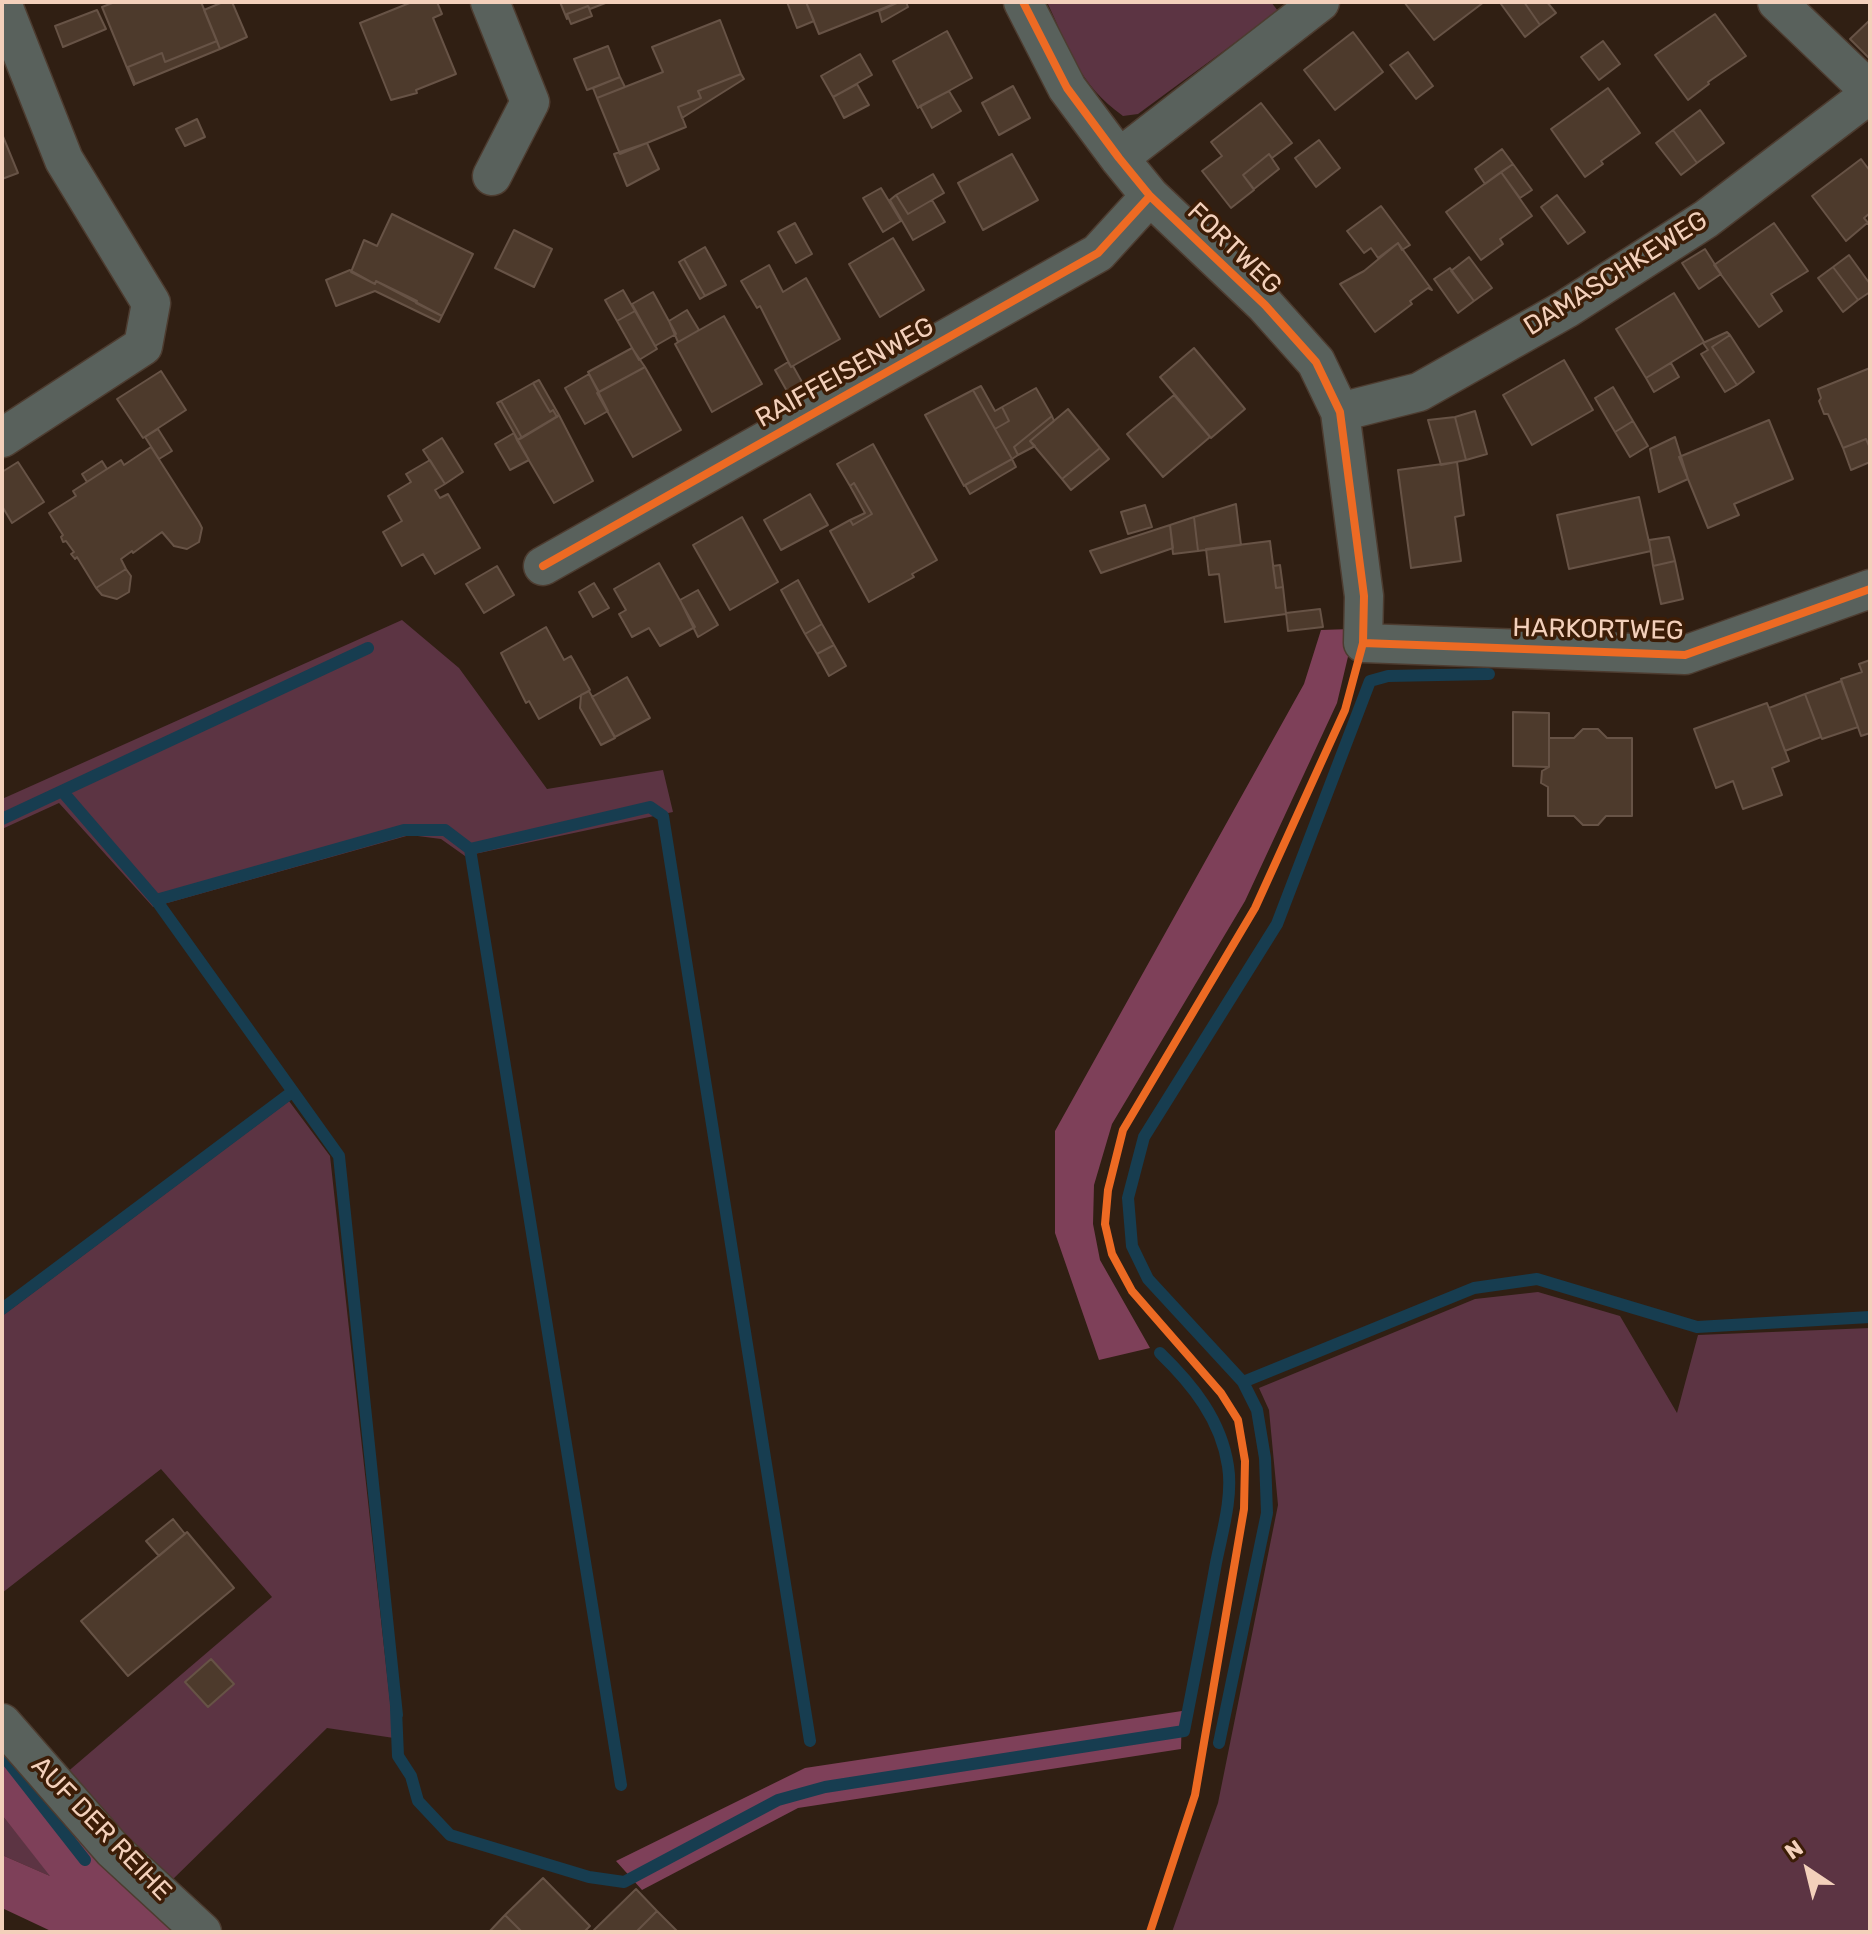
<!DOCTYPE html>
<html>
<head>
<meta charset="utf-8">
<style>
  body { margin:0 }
  #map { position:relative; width:1872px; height:1934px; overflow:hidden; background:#301f13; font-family:Rubik,sans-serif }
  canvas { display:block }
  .frame { position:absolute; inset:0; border:4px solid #f3d0bb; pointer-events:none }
  .north { position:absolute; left:1768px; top:1830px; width:80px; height:80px; -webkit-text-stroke:6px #3c1d07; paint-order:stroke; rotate:325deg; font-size:22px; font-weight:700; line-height:32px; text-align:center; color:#f3d0bb }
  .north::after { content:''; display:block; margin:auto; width:28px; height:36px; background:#f3d0bb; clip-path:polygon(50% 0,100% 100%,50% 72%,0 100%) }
</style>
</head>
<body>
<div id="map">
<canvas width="1872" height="1934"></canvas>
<div class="frame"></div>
<div class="north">N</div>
</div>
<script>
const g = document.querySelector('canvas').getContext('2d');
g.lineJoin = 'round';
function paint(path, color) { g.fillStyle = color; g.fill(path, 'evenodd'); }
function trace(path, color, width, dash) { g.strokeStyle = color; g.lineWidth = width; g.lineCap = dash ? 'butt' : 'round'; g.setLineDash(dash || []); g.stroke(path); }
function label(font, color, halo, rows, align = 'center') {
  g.font = font + ' Rubik,sans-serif'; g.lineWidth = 7; g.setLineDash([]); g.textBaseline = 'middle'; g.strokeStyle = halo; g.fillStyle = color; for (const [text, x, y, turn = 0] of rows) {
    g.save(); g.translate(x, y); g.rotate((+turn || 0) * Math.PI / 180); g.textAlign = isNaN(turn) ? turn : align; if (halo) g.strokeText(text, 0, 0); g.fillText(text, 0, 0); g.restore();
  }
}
const green = new Path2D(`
  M 1047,2 L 1271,2 L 1278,11 L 1138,114 L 1123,116 C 1078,83 1070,51 1047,2 Z
  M 402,620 L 459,668 L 547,789 L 663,770 L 673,812 L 465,856 L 441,839 L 410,835 L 153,907 L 59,803 L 2,829 L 2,799 Z
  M 289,1101 L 330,1156 L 394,1738 L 327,1728 L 169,1883 L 65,1774 L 272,1597 L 161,1469 L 2,1593 L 2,1316 Z
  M 1538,1292 L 1620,1316 L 1677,1413 L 1698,1335 L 1870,1328 L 1870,1932 L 1172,1932 L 1218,1803 L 1278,1505 L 1269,1410 L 1259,1388 L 1475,1299 Z
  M 2,1815 L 52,1877 L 2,1855 Z`);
const forest = new Path2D(`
  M 1351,629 L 1351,644 L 1337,703 L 1245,901 L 1112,1124 L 1094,1185 L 1093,1224 L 1100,1260 L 1150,1348 L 1099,1360 L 1055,1233 L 1055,1131 L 1304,684 L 1321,630 Z
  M 1182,1711 L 1181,1749 L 798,1808 L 642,1890 L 616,1861 L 805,1768 Z
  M 2,1743 L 177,1932 L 53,1932 L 2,1908 L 2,1855 L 50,1876 L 2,1815 Z`);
const stream = new Path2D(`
  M 62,791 L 156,900 L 339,1156 L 397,1715
  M 2,819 L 368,648
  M 470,849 L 650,807 L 663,816 L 810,1741
  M 156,900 L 404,830 L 445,830 L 470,849 L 621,1785
  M 2,1309 L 292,1092
  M 1243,1382 L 1474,1288 L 1537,1279 L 1697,1327 L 1870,1317
  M 396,1709 L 398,1756 L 411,1776 L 418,1801 L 450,1835 L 589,1877 L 624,1882 L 778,1800 L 825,1787 L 1184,1731 C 1195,1675 1206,1619 1216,1563 C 1222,1533 1233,1497 1228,1466 C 1221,1420 1193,1385 1160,1353
  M 1219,1743 L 1267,1513 L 1265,1458 L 1257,1410 L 1243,1382 L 1148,1279 L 1132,1246 L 1128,1198 L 1144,1137 L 1277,924 L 1370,681 L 1388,676 L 1489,674
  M 2,1754 L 85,1860`);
const building = new Path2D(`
  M 115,2 L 201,2 L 217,41 L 165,62 L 162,53 L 128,67 L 134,85 L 102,7 Z
  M 223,2 L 232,2 L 247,37 L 220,49 L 204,10 Z
  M 412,2 L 437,2 L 442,14 L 433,18 L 456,74 L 416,90 L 417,93 L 391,100 L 360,23 Z
  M 560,2 L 608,2 L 590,9 L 588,6 L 567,14 L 567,19 Z
  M 787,2 L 806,2 L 814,21 L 797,28 Z
  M 806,2 L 899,2 L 819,34 Z
  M 899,2 L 906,2 L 908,7 L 882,22 L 879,11 Z
  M 1404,2 L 1484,2 L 1434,40 Z
  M 1504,2 L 1524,2 L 1540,25 L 1525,37 L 1501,4 Z
  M 1524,2 L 1547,2 L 1556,13 L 1540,25 Z
  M 588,6 L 592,16 L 571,24 L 567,14 Z
  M 97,10 L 106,29 L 63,47 L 55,26 Z
  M 1715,14 L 1746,56 L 1708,82 L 1709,84 L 1688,100 L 1655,55 Z
  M 720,20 L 741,74 L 698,91 L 701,98 L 678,107 L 686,127 L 620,154 L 597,98 L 663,72 L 652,47 Z
  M 1870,20 L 1870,59 L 1850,39 Z
  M 947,31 L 972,78 L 918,108 L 893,61 Z
  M 1353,32 L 1383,72 L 1335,110 L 1304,70 Z
  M 217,41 L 220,49 L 135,84 L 128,67 L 162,53 L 165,62 Z
  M 1603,41 L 1620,64 L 1599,80 L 1581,57 Z
  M 608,46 L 620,77 L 587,90 L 574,59 Z
  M 1408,52 L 1433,86 L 1416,99 L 1390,65 Z
  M 860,54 L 872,75 L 833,97 L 821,76 Z
  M 741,74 L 744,79 L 682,118 L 678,107 L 701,98 L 698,91 Z
  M 620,77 L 625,87 L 597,98 L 593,88 Z
  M 857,84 L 869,105 L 844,118 L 833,97 Z
  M 1013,86 L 1030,118 L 999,135 L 982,103 Z
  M 1608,88 L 1640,133 L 1601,161 L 1603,164 L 1585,177 L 1551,129 Z
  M 949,91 L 961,111 L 932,128 L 920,106 Z
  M 1261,103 L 1292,143 L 1272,158 L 1269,154 L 1243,175 L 1254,190 L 1231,208 L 1202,171 L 1222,156 L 1211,142 Z
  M 1700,110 L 1724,143 L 1697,163 L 1673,130 Z
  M 197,119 L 205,137 L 185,146 L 176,129 Z
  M 1673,130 L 1697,163 L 1681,175 L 1656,143 Z
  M 2,134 L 18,173 L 2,179 Z
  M 1319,140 L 1340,168 L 1316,187 L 1295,158 Z
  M 647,143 L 659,169 L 627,186 L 614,154 Z
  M 1502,149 L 1513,164 L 1485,184 L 1475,169 Z
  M 1012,154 L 1038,200 L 983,230 L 958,183 Z
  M 1269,154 L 1279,169 L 1254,189 L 1243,175 Z
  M 1861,159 L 1870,171 L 1870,213 L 1864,218 L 1869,224 L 1866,224 L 1846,241 L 1812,196 Z
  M 1513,164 L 1532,190 L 1520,198 L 1501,172 Z
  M 1501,172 L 1532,216 L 1500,239 L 1503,244 L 1481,260 L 1446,212 Z
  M 933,174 L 944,193 L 908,214 L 896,195 Z
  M 881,188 L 901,221 L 883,232 L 863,198 Z
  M 896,195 L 908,214 L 932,200 L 945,222 L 913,240 L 890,200 Z
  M 1557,195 L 1585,232 L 1568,244 L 1541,207 Z
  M 1381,206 L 1410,245 L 1402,250 L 1398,243 L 1378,258 L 1371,248 L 1364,253 L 1347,231 Z
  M 392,214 L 473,254 L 442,316 L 376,281 L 375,284 L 351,272 L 364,240 L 377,246 Z
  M 795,223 L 812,254 L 796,263 L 778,232 Z
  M 1774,223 L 1808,271 L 1771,294 L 1782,311 L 1759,327 L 1714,265 Z
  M 514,230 L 552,249 L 534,287 L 495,268 Z
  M 893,238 L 924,290 L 880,317 L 849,264 Z
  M 1398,243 L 1432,290 L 1428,288 L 1410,301 L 1412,304 L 1375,332 L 1340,284 L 1364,271 Z
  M 705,247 L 726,285 L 705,296 L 684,259 Z
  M 1705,249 L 1721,274 L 1699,289 L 1682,263 Z
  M 1849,255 L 1870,284 L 1870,292 L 1858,300 L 1833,267 Z
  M 1469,257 L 1492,288 L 1474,301 L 1451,271 Z
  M 684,259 L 705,296 L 700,299 L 679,262 Z
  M 769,265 L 783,292 L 806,278 L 840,339 L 791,367 L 760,306 L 757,308 L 741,281 Z
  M 1833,267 L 1858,300 L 1843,312 L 1818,278 Z
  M 1450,268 L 1474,301 L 1458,313 L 1434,279 Z
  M 350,270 L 375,284 L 376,281 L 417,301 L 416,303 L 442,316 L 439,322 L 375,291 L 336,306 L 326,280 Z
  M 623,290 L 635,311 L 617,321 L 605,300 Z
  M 653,292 L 676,334 L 655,346 L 632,304 Z
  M 1674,293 L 1704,342 L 1646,378 L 1616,329 Z
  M 687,310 L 699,330 L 678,342 L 669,321 Z
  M 635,311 L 657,349 L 639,360 L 617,321 Z
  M 724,316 L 762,384 L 712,412 L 675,344 Z
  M 1727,332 L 1730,335 L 1712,347 L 1737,385 L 1725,392 L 1701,354 L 1708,350 L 1703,343 Z
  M 1730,335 L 1754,372 L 1737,385 L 1712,347 Z
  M 632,348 L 645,367 L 599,392 L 588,372 Z
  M 1194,348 L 1245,409 L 1211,438 L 1160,377 Z
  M 1564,360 L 1593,410 L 1532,445 L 1503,395 Z
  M 788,362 L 791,367 L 793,366 L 807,391 L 792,400 L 775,370 Z
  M 1671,363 L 1679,377 L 1654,392 L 1646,378 Z
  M 645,367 L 681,430 L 633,457 L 597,393 Z
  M 1870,368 L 1870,448 L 1866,439 L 1843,448 L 1828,414 L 1824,414 L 1819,401 L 1821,398 L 1818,389 Z
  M 161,371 L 186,410 L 143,438 L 117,399 Z
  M 589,374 L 608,411 L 585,424 L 565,388 Z
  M 539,380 L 559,415 L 557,417 L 553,410 L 550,412 L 533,383 Z
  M 533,383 L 550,412 L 553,410 L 557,417 L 522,438 L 501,401 Z
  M 981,386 L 995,411 L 1002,407 L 1009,421 L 995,429 L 973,390 Z
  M 1613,387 L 1633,421 L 1615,432 L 1595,398 Z
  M 1036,388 L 1052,416 L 1014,447 L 1018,455 L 1012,459 L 995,429 L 1009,421 L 1002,407 Z
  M 973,390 L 1012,459 L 964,486 L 925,415 Z
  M 1174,395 L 1210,437 L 1163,477 L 1127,434 Z
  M 501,401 L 522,438 L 517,440 L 514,433 L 497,403 Z
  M 1068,409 L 1100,448 L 1062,479 L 1030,441 Z
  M 1475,411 L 1487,454 L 1466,460 L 1455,417 Z
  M 559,415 L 593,481 L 554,503 L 517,440 Z
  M 1052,416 L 1054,421 L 1030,441 L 1035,446 L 1018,455 L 1014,447 Z
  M 1455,417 L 1466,460 L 1441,465 L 1428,420 Z
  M 1769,420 L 1793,479 L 1734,504 L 1739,515 L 1708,528 L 1679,457 Z
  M 1633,421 L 1648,446 L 1630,457 L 1615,432 Z
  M 158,429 L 172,451 L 159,459 L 145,437 Z
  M 514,433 L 529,460 L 510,470 L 495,444 Z
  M 1675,437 L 1688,479 L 1659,492 L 1650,449 Z
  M 442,438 L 463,472 L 445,484 L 423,450 Z
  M 1866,439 L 1870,448 L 1870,462 L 1851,470 L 1843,448 Z
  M 873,444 L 937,560 L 912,574 L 914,577 L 869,602 L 830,531 L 850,520 L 853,525 L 872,514 L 854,483 L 850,486 L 837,464 Z
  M 151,447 L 199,522 L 202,528 L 199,542 L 187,549 L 174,546 L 162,532 L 133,553 L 132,551 L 121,559 L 126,569 L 96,588 L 77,557 L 75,559 L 71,554 L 74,552 L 66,541 L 63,542 L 61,537 L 63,535 L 49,513 L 76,496 L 73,491 L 107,469 L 121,460 L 124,465 Z
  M 1100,448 L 1109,459 L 1071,490 L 1062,479 Z
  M 1012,459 L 1016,467 L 970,494 L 965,485 Z
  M 430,460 L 445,484 L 435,490 L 440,498 L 448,494 L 480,548 L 435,574 L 423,554 L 402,566 L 383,532 L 402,521 L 388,496 L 411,482 L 406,474 Z
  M 102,461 L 107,469 L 87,482 L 82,474 Z
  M 18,462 L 44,502 L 12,523 L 2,506 L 2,472 Z
  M 1457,462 L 1464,515 L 1455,517 L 1461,561 L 1411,568 L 1398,470 Z
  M 854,483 L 872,514 L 853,525 L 850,520 L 865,513 L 850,486 Z
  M 810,494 L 828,525 L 781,550 L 764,520 Z
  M 1639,497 L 1651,551 L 1569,569 L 1557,515 Z
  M 1236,504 L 1241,545 L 1198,551 L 1194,517 Z
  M 1145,505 L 1152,527 L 1128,534 L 1121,512 Z
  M 742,517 L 778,582 L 730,610 L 693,545 Z
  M 1194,517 L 1198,551 L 1173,554 L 1170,525 Z
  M 1170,525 L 1173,548 L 1101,573 L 1090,551 Z
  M 1669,537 L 1675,561 L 1653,566 L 1649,540 Z
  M 1270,541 L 1276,588 L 1283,587 L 1286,614 L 1225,622 L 1219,574 L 1209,575 L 1206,549 Z
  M 1675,561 L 1683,599 L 1661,604 L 1653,566 Z
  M 659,563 L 695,627 L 660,646 L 649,628 L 632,637 L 619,614 L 626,610 L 614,589 Z
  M 1280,565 L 1283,587 L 1276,588 L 1273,566 Z
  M 497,566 L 514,595 L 484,613 L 466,584 Z
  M 126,569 L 131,576 L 129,592 L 117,599 L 102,595 L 96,588 Z
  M 798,580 L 822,624 L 805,634 L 781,590 Z
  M 594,583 L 609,608 L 593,617 L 579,592 Z
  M 698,590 L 718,625 L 698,637 L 680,600 Z
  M 1320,609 L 1323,627 L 1288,631 L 1286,613 Z
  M 822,624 L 834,645 L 817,654 L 805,634 Z
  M 546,627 L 564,660 L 571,656 L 590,690 L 539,719 L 529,701 L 526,703 L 501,653 Z
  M 834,645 L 846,666 L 829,676 L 817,654 Z
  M 1870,660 L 1870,733 L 1861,736 L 1841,679 L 1862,672 L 1859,664 Z
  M 627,677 L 650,718 L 615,737 L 592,697 Z
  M 1841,681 L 1858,727 L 1822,739 L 1805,694 Z
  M 589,691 L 615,738 L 601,745 L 580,708 L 581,695 Z
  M 1805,694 L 1821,737 L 1785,751 L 1769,708 Z
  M 1767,703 L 1789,761 L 1772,768 L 1782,795 L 1743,809 L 1733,781 L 1716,788 L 1694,729 Z
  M 1513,712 L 1549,713 L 1549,767 L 1513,766 Z
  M 1583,729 L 1598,729 L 1607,738 L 1632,738 L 1632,816 L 1606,816 L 1598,825 L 1583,825 L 1574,816 L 1548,816 L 1548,787 L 1541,783 L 1542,771 L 1549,767 L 1549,738 L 1574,738 Z
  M 173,1519 L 185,1534 L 159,1556 L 146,1541 Z
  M 187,1532 L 234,1588 L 128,1676 L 81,1621 Z
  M 211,1659 L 234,1684 L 208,1707 L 185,1682 Z
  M 543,1878 L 590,1926 L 584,1932 L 522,1932 L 505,1915 Z
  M 636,1889 L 657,1911 L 636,1932 L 596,1932 L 594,1930 Z
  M 657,1911 L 678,1932 L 636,1932 Z
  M 505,1915 L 522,1932 L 489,1932 Z`);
const minor = new Path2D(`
  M 490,2 L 530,102 L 492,176
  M 1023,2 L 1067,88 L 1119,158 L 1150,196 L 1265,305 L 1316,362 L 1340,412 L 1364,596 L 1363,643 L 1685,655 L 1870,589
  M 1777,2 L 1870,91
  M 2,3 L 64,160 L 151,303 L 143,346 L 2,438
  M 1119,158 L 1320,2
  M 1340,412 L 1419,392 L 1566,309 L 1706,219 L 1870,94
  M 543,566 L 1098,253 L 1150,196
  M 2,1723 L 113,1850 L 202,1932`);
const cycleway = new Path2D(`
  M 1023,2 L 1067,88 L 1119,158 L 1150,196 L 1265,305 L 1316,362 L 1340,412 L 1364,596 L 1363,643 L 1345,710 L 1255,908 L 1123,1130 L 1108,1190 L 1105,1224 L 1112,1254 L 1132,1291 L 1221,1393 L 1238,1420 L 1245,1461 L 1244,1509 L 1195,1795 L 1150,1932
  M 543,566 L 1098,253 L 1150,196
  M 1363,643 L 1685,655 L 1870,589`);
const streetNames = [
  ["FORTWEG",1234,249,44],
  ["DAMASCHKEWEG",1616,274,-32],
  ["RAIFFEISENWEG",845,373,-29],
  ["HARKORTWEG",1598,630,1],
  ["AUF DER REIHE",101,1829,46]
];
paint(green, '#5c3443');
paint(forest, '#7e4059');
trace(stream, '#173d50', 12);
paint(building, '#4d3a2c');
trace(building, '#675346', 2);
trace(minor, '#4d3c30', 41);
trace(minor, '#59615c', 38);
trace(cycleway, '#ed6a23', 8);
label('26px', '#f3d0bb', '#3c1d07', streetNames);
</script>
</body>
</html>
